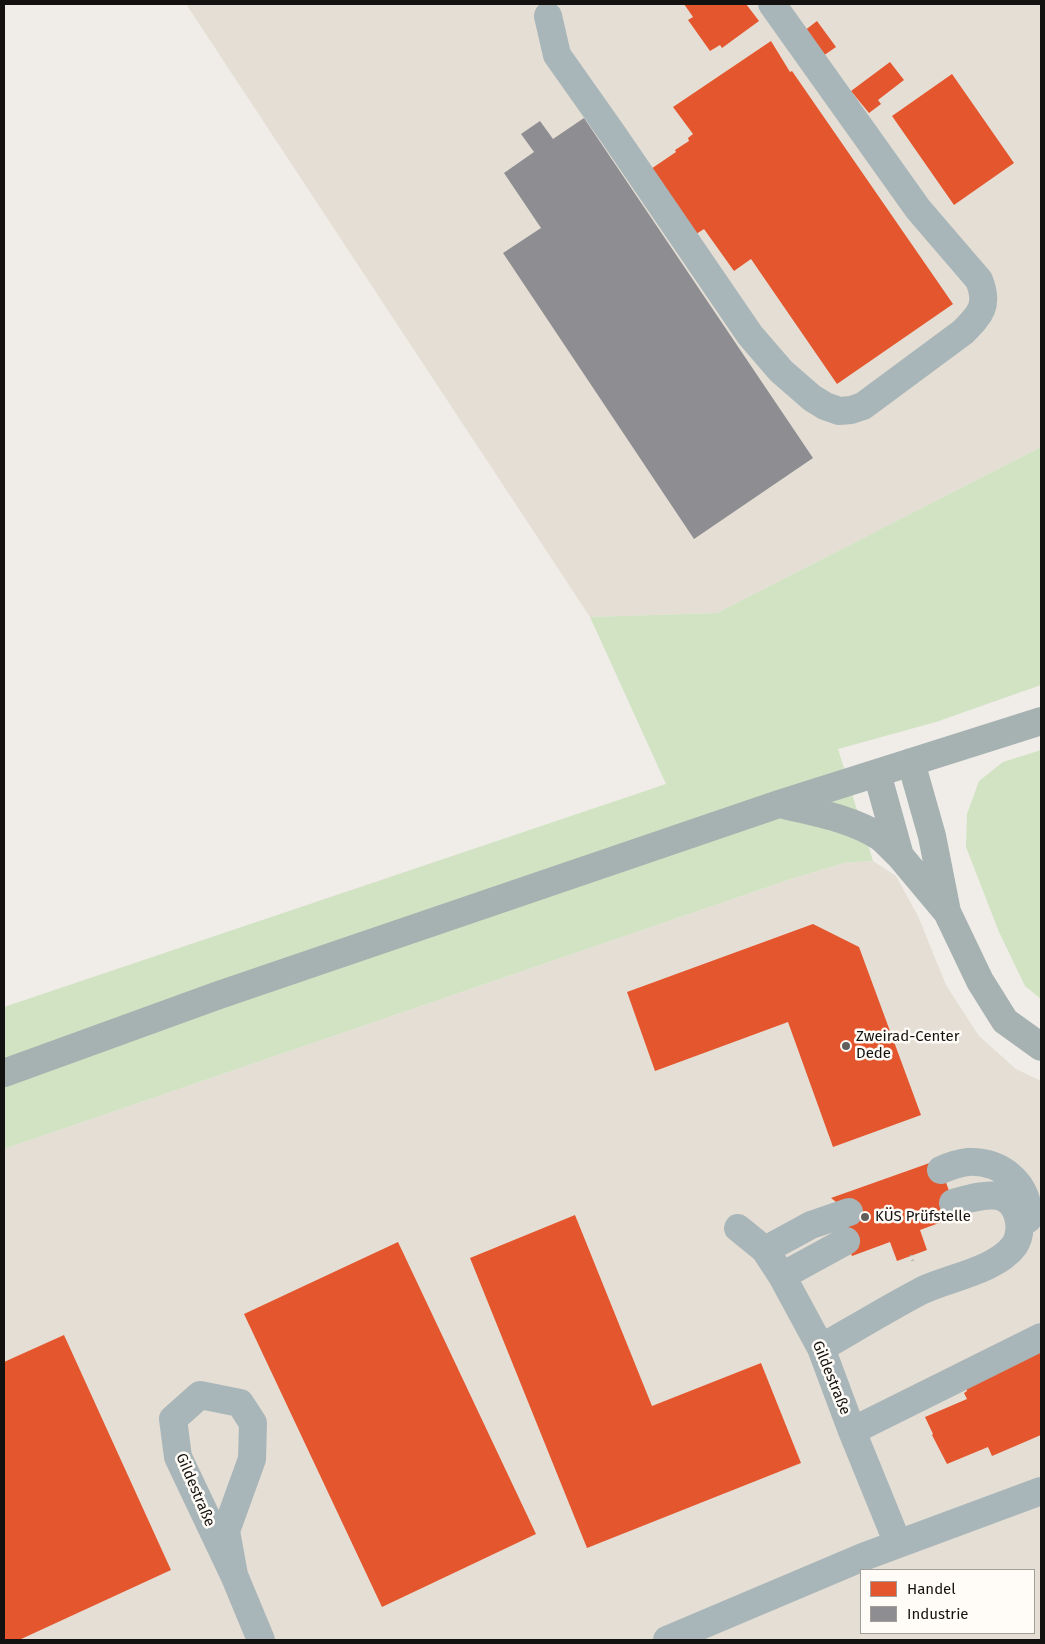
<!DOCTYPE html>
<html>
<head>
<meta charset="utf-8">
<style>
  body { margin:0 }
  #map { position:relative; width:1045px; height:1644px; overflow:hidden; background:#f0ede8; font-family:"Fira Sans",sans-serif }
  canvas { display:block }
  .frame { position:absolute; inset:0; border:5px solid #141210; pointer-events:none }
  .legend { position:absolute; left:860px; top:1569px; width:175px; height:65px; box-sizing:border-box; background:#fffbf6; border:1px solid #a19e9a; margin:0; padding:6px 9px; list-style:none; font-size:15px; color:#141210 }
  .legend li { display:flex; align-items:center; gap:10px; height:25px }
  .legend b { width:25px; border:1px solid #a19e9a }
</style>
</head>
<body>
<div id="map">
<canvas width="1045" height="1644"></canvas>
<div class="frame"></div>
<ul class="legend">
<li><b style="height:14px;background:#e4572e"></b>Handel</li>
<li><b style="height:14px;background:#8d8d92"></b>Industrie</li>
</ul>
</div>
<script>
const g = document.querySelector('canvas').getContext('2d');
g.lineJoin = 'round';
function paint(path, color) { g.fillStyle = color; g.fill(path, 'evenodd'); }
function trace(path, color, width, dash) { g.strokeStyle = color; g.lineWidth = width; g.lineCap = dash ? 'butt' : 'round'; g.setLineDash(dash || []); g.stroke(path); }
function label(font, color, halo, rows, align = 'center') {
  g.font = font + ' "Fira Sans",sans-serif'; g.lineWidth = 5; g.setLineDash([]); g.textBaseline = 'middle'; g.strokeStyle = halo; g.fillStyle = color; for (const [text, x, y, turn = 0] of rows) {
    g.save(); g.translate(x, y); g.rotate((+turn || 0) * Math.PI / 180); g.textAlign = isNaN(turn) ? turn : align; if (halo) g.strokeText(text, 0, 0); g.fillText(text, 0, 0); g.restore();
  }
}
const built = new Path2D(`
  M 186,4 L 1041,4 L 1041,447 L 717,613 L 590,617 Z
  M 873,861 L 896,876 L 918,916 L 946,985 L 979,1036 L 1016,1069 L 1041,1081 L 1041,1640 L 4,1640 L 4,1149 L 791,879 L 844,863 ZM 861,1570 L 1034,1570 L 1034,1633 L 861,1633 Z`);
const green = new Path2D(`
  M 1041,447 L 1041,685 L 936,722 L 838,749 L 873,861 L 844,863 L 791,879 L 4,1149 L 4,1007 L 666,784 L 590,617 L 717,613 Z
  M 1041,750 L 1041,999 L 1025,986 L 999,932 L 966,847 L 967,814 L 979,781 L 1003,762 Z`);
const shops = new Path2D(`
  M 684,4 L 746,4 L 759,21 L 722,48 L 720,45 L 710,51 L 688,20 L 693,17 Z
  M 817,21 L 836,47 L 823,56 L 804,31 Z
  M 771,41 L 790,72 L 792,71 L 953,304 L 837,384 L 751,259 L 734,271 L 704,229 L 690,238 L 645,173 L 676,152 L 675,150 L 689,141 L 688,138 L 693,134 L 673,107 Z
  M 890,62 L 904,80 L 878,100 L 881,104 L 869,113 L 851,91 Z
  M 952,74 L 1014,163 L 954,205 L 892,116 Z
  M 813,924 L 859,947 L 921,1115 L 833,1147 L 788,1022 L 655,1071 L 627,992 Z
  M 938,1160 L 958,1216 L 920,1230 L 927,1250 L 897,1261 L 890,1242 L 852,1256 L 846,1241 L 849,1212 L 831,1198 Z
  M 575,1215 L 652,1406 L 761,1363 L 801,1463 L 587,1548 L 470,1258 Z
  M 398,1242 L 536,1534 L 382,1607 L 244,1314 Z
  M 64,1335 L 171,1570 L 19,1640 L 4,1640 L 4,1362 Z
  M 1041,1345 L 1041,1435 L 992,1456 L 988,1447 L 947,1464 L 932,1435 L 933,1434 L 925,1417 L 967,1399 L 964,1393 L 967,1391 L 963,1380 Z`);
const industry = new Path2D(`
  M 584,118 L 813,458 L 694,539 L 503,253 L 541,228 L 504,173 L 534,152 L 521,134 L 540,121 L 553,139 Z`);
const path = new Path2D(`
  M 911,1255 L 914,1264`);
const minor = new Path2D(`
  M 548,16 L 557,55 L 612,133 L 750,335 L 781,371 L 812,398 L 825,406 L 839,411 L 851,410 L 863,406 L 963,332 C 981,314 989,305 979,280 L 918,209 L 772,4
  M 941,1170 C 950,1166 959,1163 968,1162 C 1001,1160 1031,1185 1028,1219
  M 738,1228 L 765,1250 L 782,1276 L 821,1348 L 852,1431 L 898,1544
  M 765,1250 L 811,1225 L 849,1212
  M 782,1276 L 846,1241
  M 821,1348 C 854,1329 887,1309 921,1291 C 947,1278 995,1271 1014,1246 C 1019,1239 1020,1229 1019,1221 C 1012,1184 979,1196 953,1203
  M 852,1431 L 1041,1337
  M 234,1575 L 226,1531 L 252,1459 L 253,1423 L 240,1403 L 200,1395 L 173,1419 L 178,1457 L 234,1575 L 261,1640
  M 667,1640 L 863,1557 L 1041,1491`);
const major = new Path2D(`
  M 911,762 L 932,836 L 947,912 L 980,981 L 1005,1021 L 1041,1047
  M 877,773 L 900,856 L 946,911
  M 779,804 C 812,812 851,818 880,837 C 887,842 893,850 900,856
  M 4,1073 L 219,995 L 779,804 L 1041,721`);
const markers = [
  [846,1046,5,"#615f5c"],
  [865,1217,5,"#615f5c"]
];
const poiNames = [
  ["Zweirad-Center",856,1037],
  ["Dede",856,1054],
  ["KÜS Prüfstelle",875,1217]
];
const streetNames = [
  ["Gildestraße",831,1378,68],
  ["Gildestraße",195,1490,67]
];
paint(built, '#e5ded4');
paint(green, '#d1e3c3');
paint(shops, '#e4572e');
paint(industry, '#8d8d92');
trace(path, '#a5afb0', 3, [1, 4]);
trace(minor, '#a9b6b9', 28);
trace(major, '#a6b1b1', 28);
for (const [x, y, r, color] of markers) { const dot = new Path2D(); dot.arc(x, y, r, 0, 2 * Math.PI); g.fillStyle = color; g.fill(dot); trace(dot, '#fffbf6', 2); }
label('15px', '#141210', '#fffbf6', poiNames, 'left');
label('15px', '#141210', '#fffbf6', streetNames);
</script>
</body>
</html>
